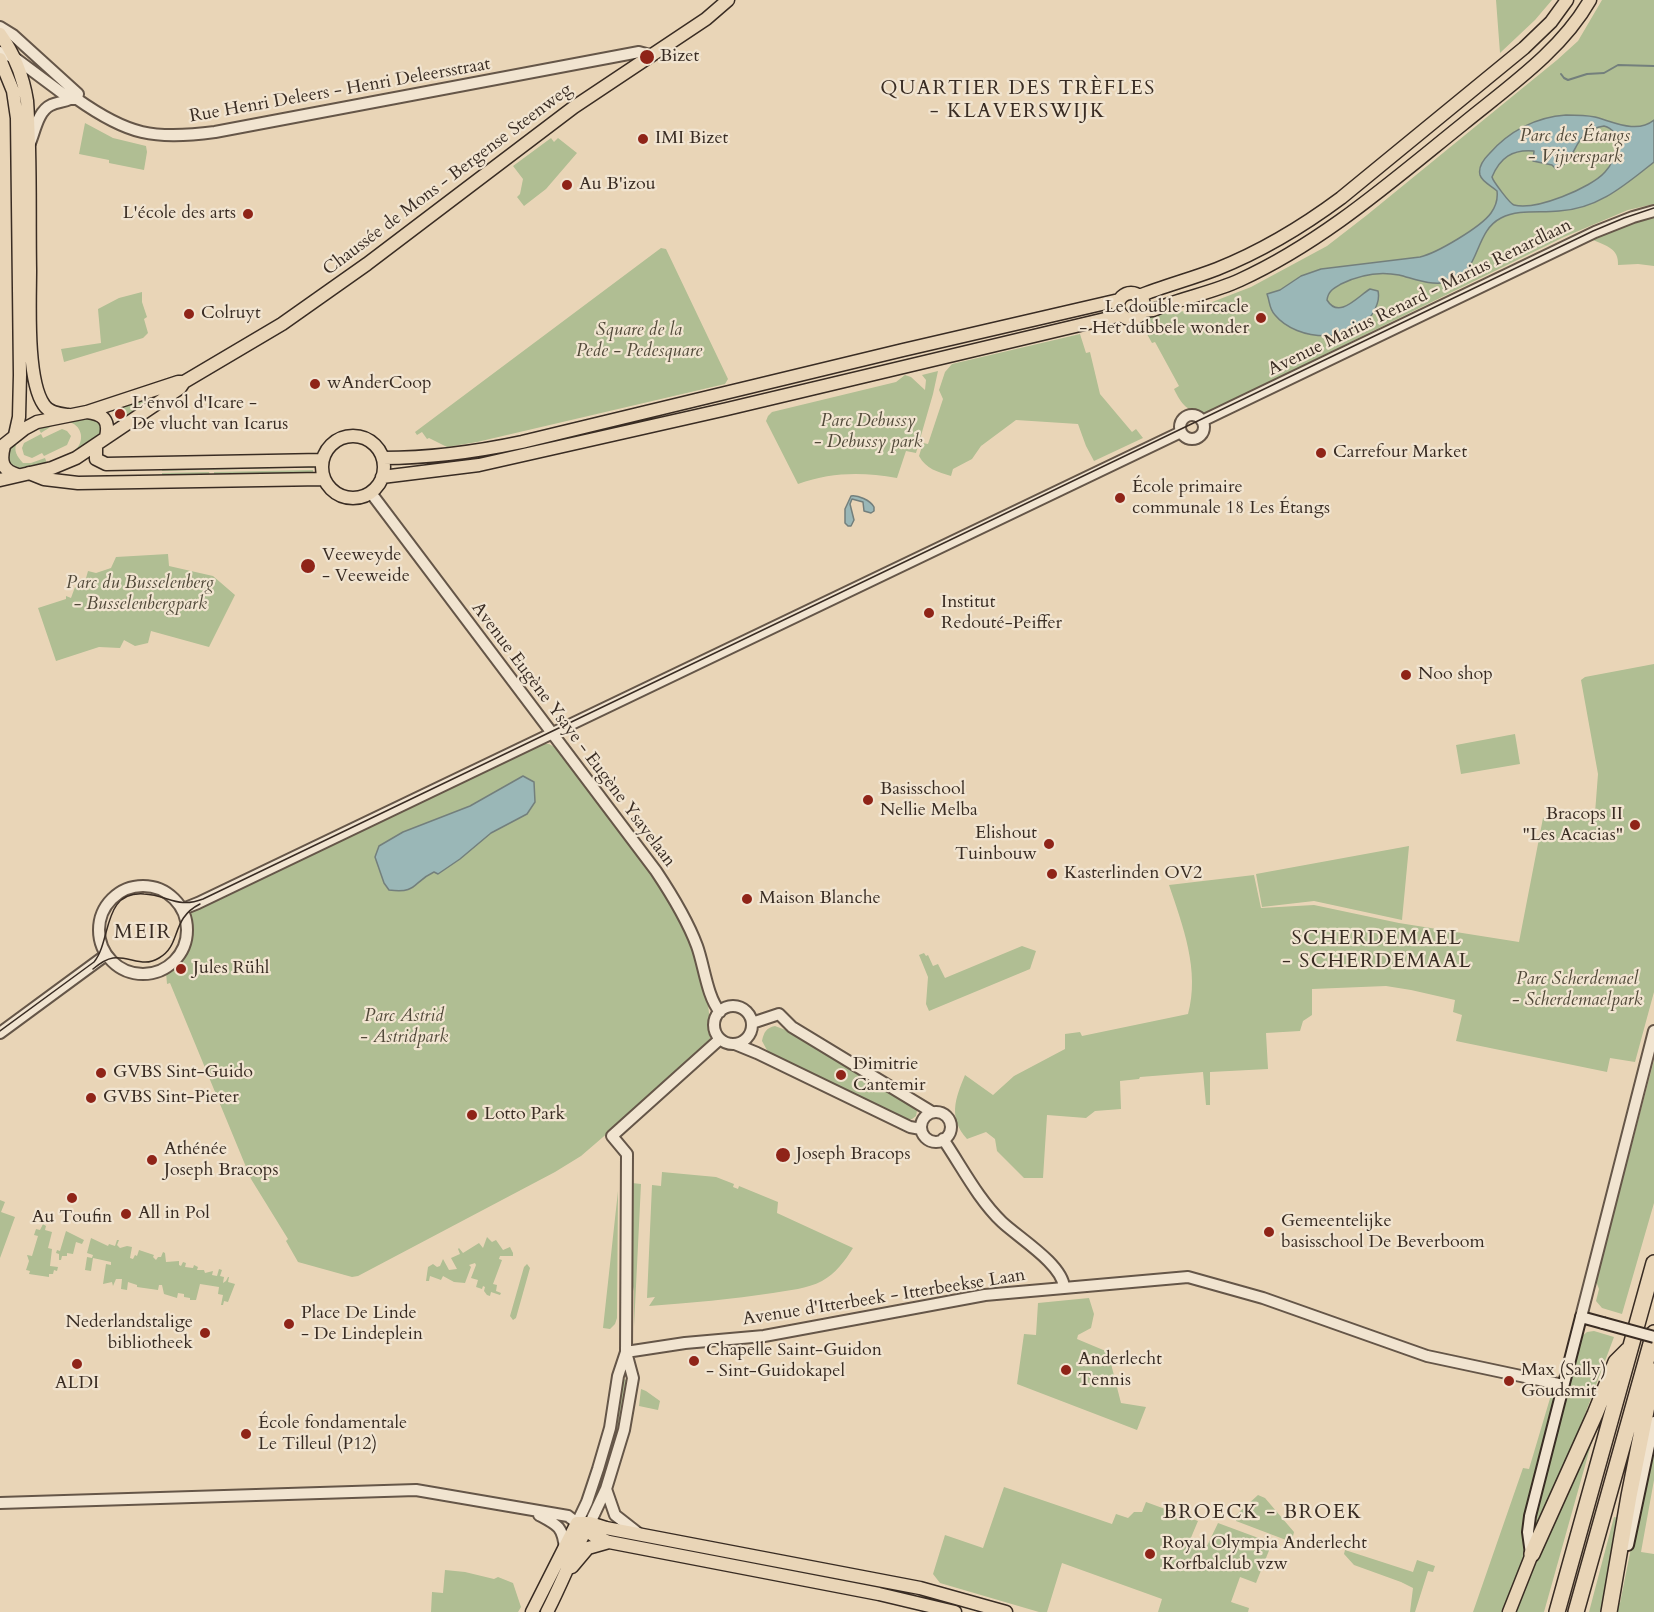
<!DOCTYPE html>
<html>
<head>
<meta charset="utf-8">
<style>
  body { margin:0 }
  canvas { display:block; background:#e9d5b7 }
</style>
</head>
<body>
<canvas width="1654" height="1612"></canvas>
<script>
const g = document.querySelector('canvas').getContext('2d');
g.lineJoin = 'round';
function paint(path, color) { g.fillStyle = color; g.fill(path, 'evenodd'); }
function trace(path, color, width, dash) { g.strokeStyle = color; g.lineWidth = width; g.lineCap = dash ? 'butt' : 'round'; g.setLineDash(dash || []); g.stroke(path); }
function label(font, color, halo, rows, align = 'center') {
  g.font = font + ' Cardo,serif'; g.lineWidth = 4.5; g.setLineDash([]); g.textBaseline = 'middle'; g.strokeStyle = halo; g.fillStyle = color; for (const [text, x, y, turn = 0] of rows) {
    g.save(); g.translate(x, y); g.rotate((+turn || 0) * Math.PI / 180); g.textAlign = isNaN(turn) ? turn : align; if (halo) g.strokeText(text, 0, 0); g.fillText(text, 0, 0); g.restore();
  }
}
const green = new Path2D(`
  M 1496,0 L 1552,0 L 1535,20 L 1500,53 Z
  M 1602,0 L 1654,0 L 1654,204 L 1628,210 L 1564,237 L 1206,413 C 1188,413 1181,404 1174,389 L 1179,386 L 1155,342 L 1152,343 L 1143,327 L 1147,318 L 1167,312 L 1189,311 L 1251,287 L 1327,246 L 1367,215 L 1557,60 L 1578,41 Z
  M 85,123 L 113,138 L 146,146 L 147,152 L 144,170 L 109,163 L 109,160 L 79,154 Z
  M 551,138 L 554,142 L 558,138 L 577,153 L 546,189 L 524,206 L 517,197 L 520,194 L 523,179 L 513,166 Z
  M 1654,217 L 1654,266 L 1638,264 L 1618,265 C 1619,248 1606,246 1593,240 L 1637,221 Z
  M 661,248 L 666,249 L 728,379 L 725,384 L 477,442 L 447,447 L 429,438 L 427,439 L 422,432 L 417,435 L 415,432 Z
  M 142,292 L 142,302 L 147,317 L 144,319 L 148,333 L 143,338 L 64,362 L 61,349 L 101,343 L 98,309 L 119,298 Z
  M 1080,334 L 1086,353 L 1090,352 L 1100,394 L 1132,432 L 1136,429 L 1143,438 L 1094,461 L 1086,446 L 1078,424 L 1016,420 L 981,446 L 972,459 L 953,469 L 951,476 C 938,472 926,469 919,456 L 923,443 L 928,444 L 943,399 L 939,390 L 945,372 L 952,364 Z
  M 938,371 L 933,394 L 916,453 L 906,451 L 897,478 C 862,472 832,472 798,484 L 766,421 L 768,416 L 772,412 L 896,382 L 905,375 L 911,377 L 925,390 L 926,380 L 922,375 Z
  M 157,395 L 159,396 L 119,421 L 114,410 Z
  M 88,416 L 99,420 L 102,429 L 100,436 L 56,463 L 55,460 C 62,457 71,454 77,448 C 85,439 81,424 68,422 C 59,421 48,428 41,433 L 37,426 Z
  M 62,429 L 67,431 L 71,436 L 67,445 L 44,456 L 42,453 L 32,458 L 24,455 L 22,448 L 24,443 L 41,434 L 43,438 Z
  M 17,442 C 13,451 17,456 23,463 L 31,463 L 45,458 L 48,466 L 18,470 L 6,463 L 10,446 Z
  M 313,463 L 313,468 L 288,468 L 288,465 L 284,465 L 284,468 L 162,471 L 161,467 Z
  M 313,470 L 313,474 L 162,477 L 162,473 L 209,472 L 210,475 L 214,475 L 214,472 Z
  M 168,554 L 169,566 L 213,576 L 235,595 L 209,647 L 151,631 L 148,643 L 135,646 L 124,640 L 120,648 L 99,647 L 56,661 L 38,608 L 66,599 L 66,596 L 71,598 L 75,587 L 83,589 L 88,571 L 96,573 L 111,568 L 116,557 Z
  M 1654,664 L 1654,992 L 1635,1062 L 1610,1058 L 1607,1072 L 1456,1041 L 1462,1015 L 1453,1012 L 1455,1000 L 1411,990 L 1386,986 L 1312,989 L 1312,1015 L 1303,1021 L 1300,1031 L 1266,1033 L 1268,1069 L 1210,1072 L 1210,1105 L 1206,1105 L 1203,1072 L 1140,1077 L 1139,1079 L 1120,1081 L 1121,1109 L 1095,1111 L 1086,1118 L 1047,1115 L 1043,1178 L 1024,1178 L 997,1151 L 995,1139 L 986,1132 L 967,1139 C 948,1118 955,1099 965,1075 L 993,1095 L 1014,1076 L 1065,1049 L 1065,1034 L 1080,1032 L 1082,1036 L 1188,1014 C 1200,971 1183,926 1169,885 L 1254,875 L 1261,908 L 1314,905 L 1399,923 L 1519,942 L 1543,818 L 1574,812 L 1595,813 L 1598,774 L 1581,680 L 1585,677 Z
  M 1515,734 L 1520,764 L 1461,774 L 1456,745 Z
  M 541,744 L 549,744 L 558,749 L 653,874 L 678,912 L 694,951 L 708,1004 L 711,1032 L 710,1041 L 703,1051 L 581,1156 L 555,1172 L 358,1276 L 352,1277 L 298,1262 L 286,1241 L 288,1239 L 251,1179 L 170,983 L 167,984 L 166,972 C 191,949 190,946 189,913 Z
  M 1409,846 L 1402,920 L 1314,901 L 1262,907 L 1256,874 Z
  M 1022,946 L 1036,951 L 1030,969 L 929,1011 L 926,1004 L 928,977 L 919,955 L 924,953 L 926,956 L 928,955 L 933,966 L 938,964 L 945,978 Z
  M 775,1026 L 791,1032 L 914,1107 L 917,1111 L 916,1116 L 912,1119 L 906,1119 L 768,1052 L 762,1041 C 764,1032 766,1028 775,1026 Z
  M 1654,1060 L 1654,1203 L 1622,1314 L 1602,1308 L 1596,1301 L 1599,1289 L 1596,1281 Z
  M 662,1172 L 716,1177 L 734,1184 L 733,1187 L 738,1189 L 739,1186 L 778,1202 L 777,1213 L 853,1248 C 845,1261 835,1274 822,1281 C 807,1289 789,1290 773,1293 C 732,1299 691,1303 649,1306 L 655,1297 L 647,1298 L 652,1185 L 661,1186 Z
  M 632,1183 L 641,1184 L 634,1327 L 634,1291 L 631,1278 Z
  M 618,1191 L 617,1318 L 615,1324 L 610,1329 L 603,1328 Z
  M 0,1200 L 5,1202 L 1,1212 L 15,1217 L 0,1258 Z
  M 43,1224 L 46,1226 L 45,1230 L 52,1232 L 48,1248 L 52,1249 L 50,1266 L 58,1267 L 57,1271 L 54,1270 L 53,1274 L 49,1274 L 49,1277 L 29,1274 L 30,1271 L 26,1270 L 29,1261 L 27,1255 L 32,1256 L 38,1236 L 34,1235 L 36,1229 L 40,1230 Z
  M 66,1231 L 84,1240 L 82,1244 L 76,1242 L 73,1254 L 67,1253 L 67,1256 L 62,1256 L 61,1260 L 59,1260 L 59,1254 L 56,1253 L 57,1250 L 60,1251 Z
  M 487,1237 L 492,1242 L 496,1240 L 503,1250 L 510,1247 L 513,1253 L 513,1256 L 500,1256 L 499,1259 L 502,1260 L 493,1284 L 497,1285 L 496,1291 L 501,1293 L 500,1295 L 491,1292 L 490,1296 L 487,1295 L 484,1291 L 485,1287 L 483,1286 L 482,1289 L 476,1287 L 478,1280 L 471,1278 L 476,1265 L 475,1263 L 469,1265 L 471,1267 L 465,1283 L 454,1282 L 443,1276 L 441,1280 L 430,1276 L 429,1281 L 426,1281 L 428,1267 L 433,1264 L 437,1267 L 440,1266 L 443,1259 L 449,1270 L 457,1269 L 451,1258 L 460,1254 L 458,1249 L 459,1248 L 463,1253 L 479,1243 L 483,1248 Z
  M 91,1238 L 108,1246 L 109,1244 L 115,1246 L 117,1240 L 119,1240 L 117,1245 L 120,1248 L 127,1246 L 132,1247 L 130,1258 L 133,1259 L 135,1255 L 137,1256 L 139,1250 L 154,1255 L 153,1257 L 156,1260 L 158,1257 L 161,1257 L 163,1252 L 165,1253 L 166,1262 L 179,1261 L 179,1265 L 181,1266 L 183,1262 L 186,1263 L 185,1267 L 193,1268 L 194,1265 L 198,1267 L 197,1270 L 204,1270 L 205,1273 L 213,1271 L 212,1275 L 217,1276 L 219,1269 L 222,1270 L 220,1276 L 224,1277 L 223,1283 L 226,1281 L 228,1277 L 229,1277 L 228,1282 L 235,1284 L 228,1302 L 224,1301 L 223,1305 L 221,1305 L 223,1295 L 218,1294 L 219,1287 L 200,1284 L 196,1300 L 190,1300 L 190,1298 L 184,1297 L 184,1294 L 178,1293 L 177,1298 L 164,1294 L 162,1285 L 159,1285 L 158,1290 L 137,1287 L 137,1285 L 128,1282 L 127,1290 L 121,1289 L 122,1279 L 116,1279 L 113,1286 L 112,1282 L 103,1284 L 106,1264 L 111,1265 L 111,1262 L 93,1258 L 91,1271 L 85,1270 L 87,1257 L 92,1258 L 93,1255 L 87,1253 Z
  M 527,1264 L 530,1268 L 516,1318 L 513,1320 L 510,1316 L 524,1267 Z
  M 1089,1298 L 1094,1314 L 1091,1328 L 1078,1335 L 1077,1339 L 1108,1352 L 1121,1403 L 1146,1407 L 1137,1430 L 1017,1384 L 1024,1334 L 1036,1335 L 1038,1303 Z
  M 1594,1331 L 1614,1337 L 1584,1417 L 1597,1423 L 1544,1612 L 1473,1612 L 1523,1468 L 1529,1469 L 1551,1395 L 1565,1397 L 1581,1337 L 1587,1332 Z
  M 624,1379 L 626,1380 L 619,1420 L 620,1429 L 604,1481 L 596,1500 L 606,1468 Z
  M 641,1389 L 646,1391 L 660,1401 L 658,1410 L 639,1406 Z
  M 1654,1433 L 1654,1480 L 1641,1552 L 1654,1554 L 1654,1612 L 1589,1612 L 1614,1517 L 1619,1518 L 1606,1600 L 1620,1603 Z
  M 1004,1487 L 1112,1524 L 1116,1514 L 1128,1518 L 1134,1512 L 1142,1512 L 1146,1502 L 1198,1521 L 1190,1540 L 1207,1546 L 1218,1523 L 1272,1543 L 1256,1583 L 1240,1577 L 1231,1602 L 1249,1608 L 1248,1612 L 1158,1612 L 1162,1599 L 1062,1563 L 1047,1612 L 1039,1612 L 940,1583 L 933,1574 L 945,1535 L 983,1548 Z
  M 1258,1495 L 1265,1498 L 1294,1532 L 1292,1540 L 1286,1540 L 1236,1521 L 1236,1515 Z
  M 1345,1550 L 1413,1572 L 1417,1560 L 1435,1566 L 1433,1572 L 1428,1571 L 1415,1612 L 1410,1612 L 1413,1588 L 1401,1582 L 1354,1565 L 1344,1554 Z
  M 445,1570 L 465,1572 L 494,1579 L 498,1577 L 513,1583 L 521,1607 L 518,1612 L 431,1612 L 432,1592 L 443,1593 Z`);
const water = new Path2D(`
  M 1566,115 C 1576,115 1585,115 1595,117 C 1614,122 1637,134 1654,120 L 1654,162 C 1625,185 1598,209 1559,211 C 1539,213 1519,209 1501,218 C 1473,232 1481,275 1448,282 C 1431,286 1415,279 1399,275 C 1379,271 1359,275 1341,284 C 1334,288 1328,291 1327,300 C 1339,320 1358,296 1370,289 L 1378,291 C 1380,299 1377,306 1373,313 C 1355,344 1297,342 1275,315 C 1269,309 1270,302 1267,294 L 1280,290 L 1301,276 L 1321,269 L 1420,257 C 1437,253 1481,227 1491,213 C 1496,206 1498,199 1497,191 C 1492,186 1482,182 1480,175 C 1478,167 1484,159 1489,154 C 1509,131 1536,117 1566,115 ZM 1604,126 C 1625,132 1616,160 1605,172 C 1591,188 1535,211 1514,205 C 1510,204 1493,181 1492,177 C 1500,158 1512,149 1534,151 L 1533,161 L 1552,165 L 1556,169 C 1580,159 1571,131 1604,126 Z
  M 851,496 C 858,495 870,500 874,507 L 874,511 L 871,513 L 864,511 L 863,502 L 852,499 L 850,504 L 854,520 L 851,526 L 848,526 L 845,523 L 845,509 Z
  M 523,776 L 534,782 L 535,802 L 527,814 L 491,833 L 460,859 L 438,874 L 434,872 C 412,882 418,894 389,890 L 384,883 L 375,857 L 379,846 L 403,832 L 470,806 Z`);
const stream = new Path2D(`
  M 1561,74 L 1564,78 L 1568,80 L 1587,74 L 1604,73 L 1618,65 L 1654,66`);
const tertiary = new Path2D(`
  M 0,27 L 13,35 L 78,94 L 77,99 C 128,135 153,140 215,132 L 639,52 L 650,55
  M 0,52 L 15,58 L 70,99 L 77,99
  M 30,143 C 35,131 38,111 51,105 C 57,102 64,102 70,99
  M1180 427a12 12 0 1 1 24 0a12 12 0 1 1-24 0Z
  M 1202,421 L 1595,232 L 1633,217 L 1654,211
  M 371,493 L 656,871 C 672,895 687,919 697,946 C 704,965 707,997 720,1012
  M99 930a44 44 0 1 1 88 0a44 44 0 1 1-88 0Z
  M 183,909 L 198,903 L 1181,432
  M714 1025a19 19 0 1 1 38 0a19 19 0 1 1-38 0Z
  M 752,1023 L 779,1014 L 792,1027 L 932,1112
  M 0,1033 L 106,955
  M 735,1044 L 757,1053 L 910,1127 L 921,1129
  M921 1127a15 15 0 1 1 30 0a15 15 0 1 1-30 0Z
  M 943,1139 C 962,1167 978,1199 1002,1222 C 1019,1238 1062,1264 1064,1287
  M 1581,1317 L 1654,1031
  M 626,1352 L 685,1343 L 764,1336 L 985,1295 L 1188,1277 L 1263,1298 L 1427,1356 L 1563,1385
  M 606,1489 L 615,1515 L 638,1533
  M 0,1503 L 416,1490 L 568,1516 L 577,1523 L 587,1502 L 598,1469 L 610,1428 L 618,1376 L 626,1352
  M 539,1515 C 558,1525 563,1527 565,1549
  M 590,1523 L 606,1489 L 624,1430 L 633,1378 L 626,1352 L 627,1154 L 612,1136 L 720,1039`);
const secondary = new Path2D(`
  M 1628,1545 L 1654,1422
  M 1531,1554 L 1528,1532 L 1530,1516 L 1581,1317 L 1603,1323`);
const primary = new Path2D(`
  M 0,34 C 15,55 23,75 27,101 C 31,157 29,214 30,270 C 30,301 26,380 44,405 C 49,413 60,414 68,415
  M 0,59 L 13,91 L 17,118 L 20,375 L 19,417 L 15,435
  M1118 306a13 13 0 1 1 26 0a13 13 0 1 1-26 0Z
  M 1139,296 C 1164,286 1191,279 1217,269 C 1262,251 1302,227 1341,198 L 1524,48 L 1551,22 L 1567,0
  M 1142,311 L 1153,310 C 1181,298 1212,293 1240,280 C 1323,242 1392,181 1463,124 C 1508,87 1561,51 1590,0
  M 87,412 C 103,414 110,420 106,437
  M322 467a31 31 0 1 1 62 0a31 31 0 1 1-62 0Z
  M 96,445 L 96,459 L 106,464 L 322,460
  M 4,446 C 0,461 2,471 18,475
  M 0,448 L 24,429 L 37,422 L 87,412 L 178,382 L 184,382
  M 383,458 C 430,458 475,452 522,442 L 903,350 L 1119,300
  M 29,473 L 44,479 L 78,483 L 323,479
  M 382,477 L 479,465 L 727,409 L 1122,315
  M 0,480 L 52,468 L 76,458 L 180,388 L 184,382 L 282,324 L 367,264 L 574,107 L 706,19 L 728,0
  M 577,1523 L 590,1523 L 606,1528 L 920,1588 L 1006,1612
  M 577,1523 L 594,1536 L 609,1542 L 879,1594 L 955,1612
  M 572,1567 L 588,1548 L 609,1542
  M 532,1612 L 577,1523
  M 547,1612 C 562,1583 573,1553 589,1524
  M 1509,1612 L 1532,1554`);
const motorway = new Path2D(`
  M 1532,1554 L 1595,1414 L 1616,1362 L 1628,1350
  M 1557,1612 L 1654,1263
  M 1576,1612 L 1654,1333
  M 1609,1612 L 1629,1496 L 1654,1371`);
const tram = new Path2D(`
  M 93,969 C 99,964 106,959 113,958 C 130,956 143,968 159,958 C 182,945 170,919 200,904
  M 0,1031 L 94,962 C 112,940 102,891 144,894 C 168,895 177,909 203,899 L 1593,231 L 1624,218 L 1654,208`);
const secondaryBridge = new Path2D(`
  M 1603,1323 L 1654,1337`);
const markers = [
  [647,57,8,"#8f2418"],
  [643,139,6,"#8f2418"],
  [567,185,6,"#8f2418"],
  [248,214,6,"#8f2418"],
  [189,314,6,"#8f2418"],
  [1261,318,6,"#8f2418"],
  [315,384,6,"#8f2418"],
  [120,414,6,"#8f2418"],
  [1321,453,6,"#8f2418"],
  [1120,498,6,"#8f2418"],
  [308,566,8,"#8f2418"],
  [929,613,6,"#8f2418"],
  [1406,675,6,"#8f2418"],
  [868,800,6,"#8f2418"],
  [1635,825,6,"#8f2418"],
  [1049,844,6,"#8f2418"],
  [1052,874,6,"#8f2418"],
  [747,899,6,"#8f2418"],
  [181,969,6,"#8f2418"],
  [101,1073,6,"#8f2418"],
  [841,1075,6,"#8f2418"],
  [91,1098,6,"#8f2418"],
  [472,1115,6,"#8f2418"],
  [783,1155,8,"#8f2418"],
  [152,1160,6,"#8f2418"],
  [72,1198,6,"#8f2418"],
  [126,1214,6,"#8f2418"],
  [1269,1232,6,"#8f2418"],
  [289,1324,6,"#8f2418"],
  [205,1333,6,"#8f2418"],
  [694,1361,6,"#8f2418"],
  [77,1364,6,"#8f2418"],
  [1066,1370,6,"#8f2418"],
  [1509,1381,6,"#8f2418"],
  [246,1434,6,"#8f2418"],
  [1150,1554,6,"#8f2418"]
];
const poiNames = [
  ["Bizet",660,57],
  ["IMI Bizet",655,139],
  ["Au B'izou",579,185],
  ["L'école des arts",236,214,"right"],
  ["Le double mircacle",1249,308,"right"],
  ["- Het dubbele wonder",1249,329,"right"],
  ["Colruyt",201,314],
  ["wAnderCoop",327,384],
  ["L'envol d'Icare -",132,404],
  ["De vlucht van Icarus",132,425],
  ["Carrefour Market",1333,453],
  ["École primaire",1132,488],
  ["communale 18 Les Étangs",1132,509],
  ["Veeweyde",322,556],
  ["- Veeweide",322,577],
  ["Institut",941,603],
  ["Redouté-Peiffer",941,624],
  ["Noo shop",1418,675],
  ["Basisschool",880,790],
  ["Nellie Melba",880,811],
  ["Bracops II",1623,815,"right"],
  ["\"Les Acacias\"",1623,836,"right"],
  ["Elishout",1037,834,"right"],
  ["Tuinbouw",1037,855,"right"],
  ["Kasterlinden OV2",1064,874],
  ["Maison Blanche",759,899],
  ["Jules Rühl",193,969],
  ["Dimitrie",853,1065],
  ["Cantemir",853,1086],
  ["GVBS Sint-Guido",113,1073],
  ["GVBS Sint-Pieter",103,1098],
  ["Lotto Park",484,1115],
  ["Athénée",164,1150],
  ["Joseph Bracops",164,1171],
  ["Joseph Bracops",796,1155],
  ["All in Pol",138,1214],
  ["Au Toufin",72,1218,"center"],
  ["Gemeentelijke",1281,1222],
  ["basisschool De Beverboom",1281,1243],
  ["Place De Linde",301,1314],
  ["- De Lindeplein",301,1335],
  ["Nederlandstalige",193,1323,"right"],
  ["bibliotheek",193,1344,"right"],
  ["Chapelle Saint-Guidon",706,1351],
  ["- Sint-Guidokapel",706,1372],
  ["Anderlecht",1078,1360],
  ["Tennis",1078,1381],
  ["Max (Sally)",1521,1371],
  ["Goudsmit",1521,1392],
  ["ALDI",77,1384,"center"],
  ["École fondamentale",258,1424],
  ["Le Tilleul (P12)",258,1445],
  ["Royal Olympia Anderlecht",1162,1544],
  ["Korfbalclub vzw",1162,1565]
];
const streetNames = [
  ["Rue Henri Deleers - Henri Deleersstraat",340,91,-10],
  ["Chaussée de Mons - Bergense Steenweg",448,180,-37],
  ["Avenue Marius Renard - Marius Renardlaan",1420,298,-26],
  ["Avenue Eugène Ysaye - Eugène Ysayelaan",573,735,53],
  ["Avenue d'Itterbeek - Itterbeekse Laan",884,1298,-9]
];
const parkNames = [
  ["Parc des Étangs",1575,137],
  ["- Vijverspark",1575,158],
  ["Square de la",639,331],
  ["Pede - Pedesquare",639,352],
  ["Parc Debussy",868,422],
  ["- Debussy park",868,443],
  ["Parc du Busselenberg",140,584],
  ["- Busselenbergpark",140,605],
  ["Parc Scherdemael",1577,980],
  ["- Scherdemaelpark",1577,1001],
  ["Parc Astrid",404,1017],
  ["- Astridpark",404,1038]
];
const neighbourhoodNames = [
  ["QUARTIER DES TRÈFLES",1018,89],
  ["- KLAVERSWIJK",1018,112],
  ["MEIR",143,933],
  ["SCHERDEMAEL",1377,939],
  ["- SCHERDEMAAL",1377,962],
  ["BROECK - BROEK",1263,1513]
];
paint(green, '#b0be93');
paint(water, '#9ab7b7');
trace(water, '#737f7c', 1.5);
trace(stream, '#737f7c', 2);
trace(tertiary, '#655648', 14);
trace(secondary, '#392c23', 14);
trace(primary, '#392c23', 15);
trace(motorway, '#392c23', 18);
trace(tertiary, '#f1e4d0', 10);
trace(secondary, '#f1e4d0', 10);
trace(primary, '#e9d5b7', 12);
trace(motorway, '#e9d5b7', 15);
trace(tram, '#392c23', 1.5);
trace(secondaryBridge, '#392c23', 14, []);
trace(secondaryBridge, '#f1e4d0', 10);
for (const [x, y, r, color] of markers) { const dot = new Path2D(); dot.arc(x, y, r, 0, 2 * Math.PI); g.fillStyle = color; g.fill(dot); trace(dot, '#f1e4d0', 2); }
label('18px', '#392c23', '#f1e4d0', poiNames, 'left');
label('18px', '#392c23', '#f1e4d0', streetNames);
label('italic 18px', '#514939', '#f1e4d0', parkNames);
g.letterSpacing = '1.5px';
label('20px', '#392c23', '#f1e4d0', neighbourhoodNames);
g.letterSpacing = '0px';
</script>
</body>
</html>
